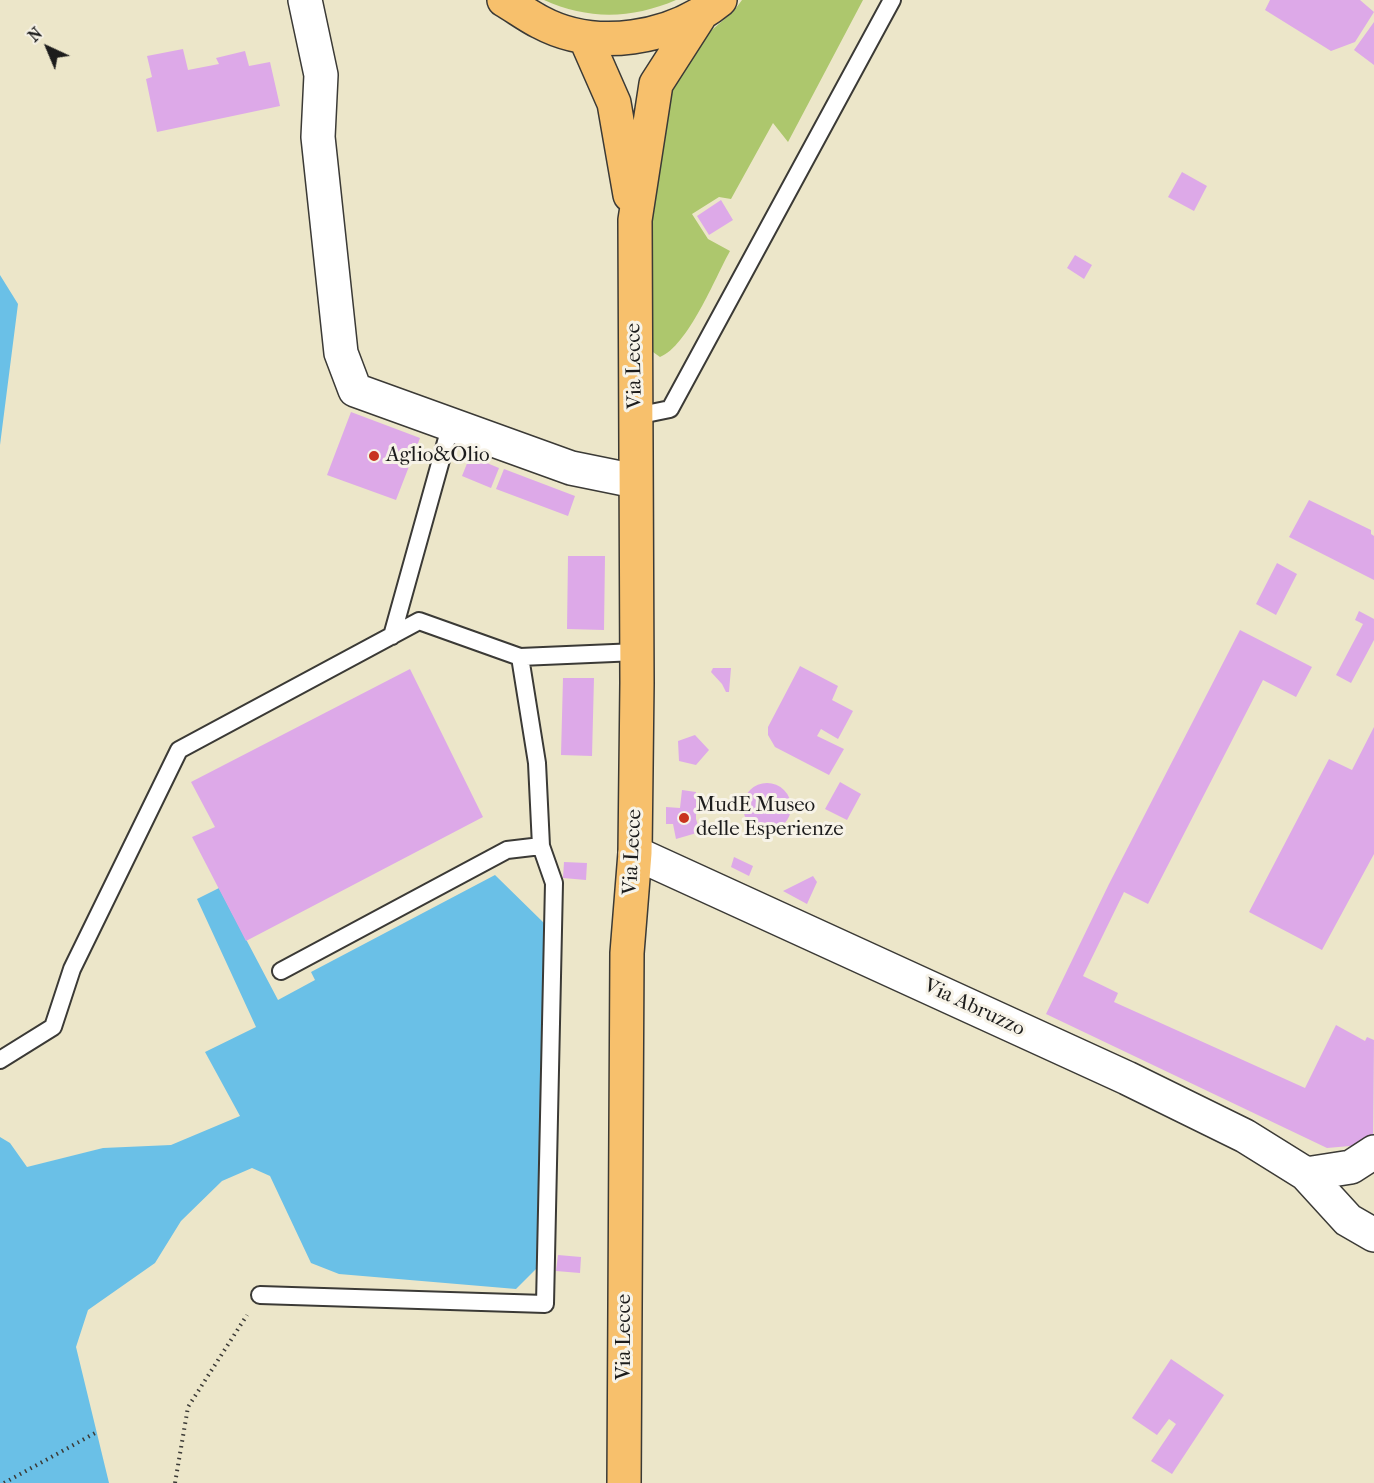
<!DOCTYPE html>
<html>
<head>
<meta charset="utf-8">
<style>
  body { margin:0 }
  #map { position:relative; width:1374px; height:1483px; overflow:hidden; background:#ece6c9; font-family:"IM FELL French Canon",serif }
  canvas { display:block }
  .north { position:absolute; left:18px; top:18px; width:60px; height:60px; -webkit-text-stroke:4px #f7f3e8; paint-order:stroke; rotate:316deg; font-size:16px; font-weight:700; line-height:24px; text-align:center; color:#1c1c1c }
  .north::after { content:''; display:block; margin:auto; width:21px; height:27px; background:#1c1c1c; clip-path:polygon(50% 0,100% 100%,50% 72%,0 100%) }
</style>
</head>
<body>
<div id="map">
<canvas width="1374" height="1483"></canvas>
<div class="north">N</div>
</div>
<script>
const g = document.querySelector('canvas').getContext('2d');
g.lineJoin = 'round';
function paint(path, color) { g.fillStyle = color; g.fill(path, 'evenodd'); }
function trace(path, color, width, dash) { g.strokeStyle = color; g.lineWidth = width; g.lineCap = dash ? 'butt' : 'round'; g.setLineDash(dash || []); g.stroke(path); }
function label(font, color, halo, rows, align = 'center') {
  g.font = font + ' "IM FELL French Canon",serif'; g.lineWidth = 6; g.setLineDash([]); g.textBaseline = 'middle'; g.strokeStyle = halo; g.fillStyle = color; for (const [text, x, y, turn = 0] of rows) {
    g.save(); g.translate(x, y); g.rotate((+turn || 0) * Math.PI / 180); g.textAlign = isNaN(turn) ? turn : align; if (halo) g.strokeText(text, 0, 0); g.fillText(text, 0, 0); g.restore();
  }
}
const green = new Path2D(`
  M 544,0 L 676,0 C 632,19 588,20 544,0 Z
  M 742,0 L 863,0 L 788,142 L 773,123 L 731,199 L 719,197 L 692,214 L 708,239 L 730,251 C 715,278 688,346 660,357 L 653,352 L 648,336 L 653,209 L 662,121 L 675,78 L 700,40 L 733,12 Z`);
const water = new Path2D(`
  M 0,275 L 18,304 L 0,445 Z
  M 495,875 L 545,924 L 538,1267 L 516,1289 L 339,1274 L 311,1263 L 270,1176 L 252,1168 L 222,1181 L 181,1221 L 155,1263 L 88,1310 L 76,1347 L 109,1483 L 0,1483 L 0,1137 L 10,1143 L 27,1167 L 103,1148 L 171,1145 L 240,1116 L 205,1052 L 256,1027 L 197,899 L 219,888 L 278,1000 L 315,980 L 311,972 Z`);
const building = new Path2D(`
  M 1270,0 L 1360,0 L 1374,12 L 1355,42 L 1331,51 L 1265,10 Z
  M 1374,22 L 1374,65 L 1354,50 Z
  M 183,49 L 188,70 L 219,64 L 216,58 L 245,51 L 249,66 L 270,62 L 280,106 L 157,132 L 146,79 L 152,77 L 147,56 Z
  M 1182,172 L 1207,186 L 1194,211 L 1168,197 Z
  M 721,200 L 733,220 L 709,235 L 697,216 Z
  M 1075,255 L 1092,265 L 1084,279 L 1067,268 Z
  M 351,412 L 420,438 L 396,500 L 327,475 Z
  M 470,456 L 499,468 L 491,488 L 462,476 Z
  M 504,469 L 575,496 L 568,516 L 496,489 Z
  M 1309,500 L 1371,530 L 1371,534 L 1374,536 L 1374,580 L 1289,537 Z
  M 568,556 L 605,556 L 604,630 L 567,629 Z
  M 1277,563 L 1297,574 L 1276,615 L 1256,604 Z
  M 1359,611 L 1374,619 L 1374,640 L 1351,683 L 1336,675 L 1363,624 L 1355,620 Z
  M 1240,630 L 1312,667 L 1296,697 L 1263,680 L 1148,904 L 1124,892 L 1083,976 L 1118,993 L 1114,1002 L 1305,1088 L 1336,1025 L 1365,1041 L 1367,1037 L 1374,1040 L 1373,1144 L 1327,1148 L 1046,1014 L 1109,884 Z
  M 800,666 L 838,686 L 832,700 L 853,711 L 838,739 L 821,729 L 817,736 L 844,749 L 829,775 L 775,747 L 768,735 L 768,727 Z
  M 713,668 L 731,668 L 729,692 L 726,692 L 722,684 L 711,672 Z
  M 410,669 L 483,817 L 246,941 L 192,837 L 215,827 L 191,782 Z
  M 563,678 L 594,678 L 592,756 L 561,755 Z
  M 1374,727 L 1374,854 L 1322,950 L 1249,912 L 1329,759 L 1352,770 Z
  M 695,735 L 709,750 L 696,765 L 679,761 L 678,741 Z
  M 840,782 L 861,794 L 847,820 L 825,809 Z
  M743 807a24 24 0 1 1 48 0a24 24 0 1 1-48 0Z
  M 682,790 L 696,792 L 696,819 L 700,832 L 676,839 L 673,824 L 666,824 L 666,807 L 680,808 Z
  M 734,857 L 753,866 L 749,876 L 731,867 Z
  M 564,862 L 587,863 L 586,880 L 563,878 Z
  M 813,876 L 817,882 L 807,904 L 783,891 Z
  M 558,1255 L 581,1257 L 580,1273 L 556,1271 Z
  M 1171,1359 L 1224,1395 L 1172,1474 L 1151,1461 L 1176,1424 L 1169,1419 L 1157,1435 L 1132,1418 Z`);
const path = new Path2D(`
  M 4,1483 L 97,1432
  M 175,1483 L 188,1407 L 247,1315`);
const lane = new Path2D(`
  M 636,416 L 670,409 L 892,0
  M 392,636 L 451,424
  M 281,971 L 507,850 L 541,846
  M 0,1060 L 53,1027 L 72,969 L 179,750 L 419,621 L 520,657 L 637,652
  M 260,1295 L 545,1304 L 554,883 L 541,846 L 537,763 L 520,657`);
const street = new Path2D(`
  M 305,0 L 321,75 L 318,137 L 341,353 L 355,390 L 571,468 L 635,481
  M 635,853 L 1127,1078 L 1245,1136 L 1306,1174 L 1348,1220 L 1374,1235
  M 1306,1174 L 1351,1167 L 1374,1152`);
const primary = new Path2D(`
  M 504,0 C 516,7 528,16 540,22 C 596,52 672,39 720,0
  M 585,37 L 614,103 L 630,195
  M 624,1483 L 627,953 L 635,853 L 637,683 L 635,220 L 656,84 L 699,17`);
const markers = [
  [374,456,6,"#c8321e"],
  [684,818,6,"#c8321e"]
];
const streetNames = [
  ["Via Lecce",635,366,-91],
  ["Via Lecce",633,852,-87],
  ["Via Abruzzo",974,1008,25],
  ["Via Lecce",625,1337,-90]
];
const poiNames = [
  ["Aglio&Olio",386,456],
  ["MudE Museo",696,806],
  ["delle Esperienze",696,830]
];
paint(green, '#adc76d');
paint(water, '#6ac0e7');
paint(building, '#dda9e8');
trace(lane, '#3b3a36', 20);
trace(street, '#3b3a36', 36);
trace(primary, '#3b3a36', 36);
trace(path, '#3b3a36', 4, [1.5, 4.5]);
trace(lane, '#fff', 16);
trace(street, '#fff', 33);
trace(primary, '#f7c06c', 33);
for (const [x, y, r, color] of markers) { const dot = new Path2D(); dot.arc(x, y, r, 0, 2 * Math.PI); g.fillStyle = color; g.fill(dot); trace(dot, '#f7f3e8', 2); }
label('21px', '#1c1c1c', '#f7f3e8', streetNames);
label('21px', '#1c1c1c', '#f7f3e8', poiNames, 'left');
</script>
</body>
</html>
